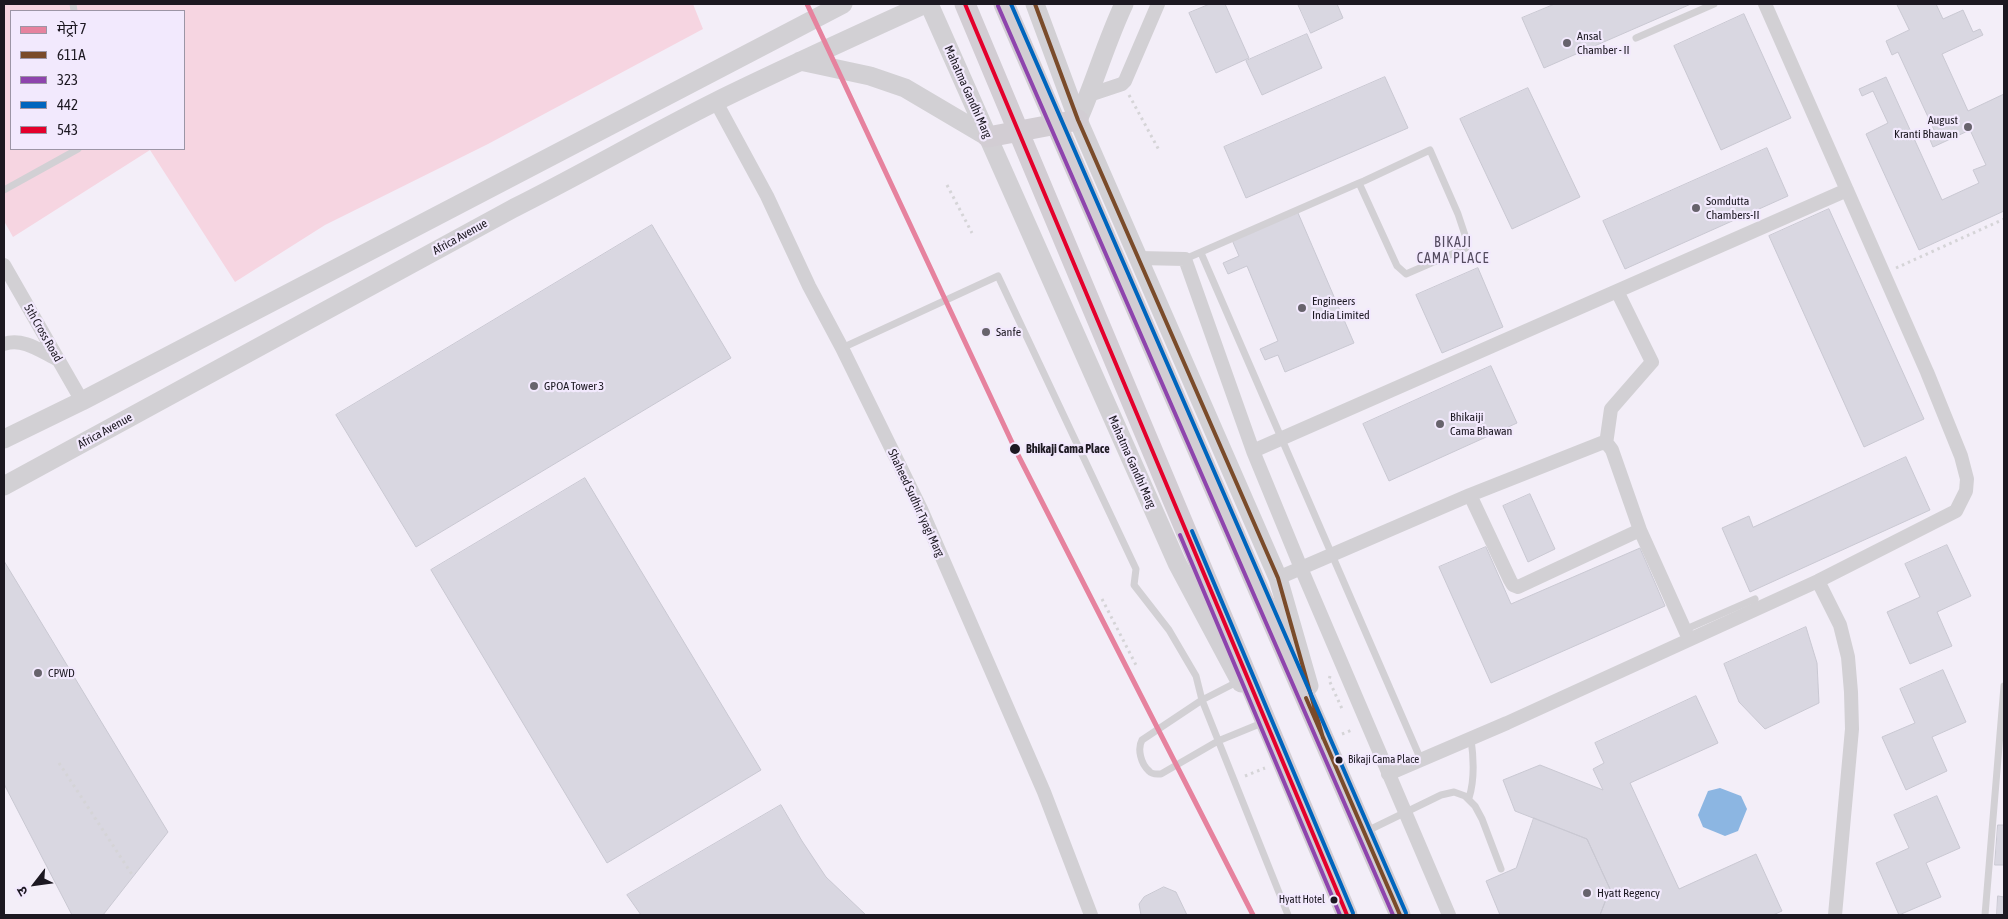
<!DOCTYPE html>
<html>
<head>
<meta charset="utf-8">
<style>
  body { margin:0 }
  #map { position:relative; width:2008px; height:919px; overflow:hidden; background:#f3eef8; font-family:"Asap Condensed","Noto Sans Devanagari",sans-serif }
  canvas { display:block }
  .frame { position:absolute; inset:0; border:5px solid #1c1821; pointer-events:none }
  .legend { position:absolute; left:10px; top:10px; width:175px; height:140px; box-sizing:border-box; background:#f2e9fd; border:1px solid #9c95a5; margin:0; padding:6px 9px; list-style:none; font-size:15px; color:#1c1821 }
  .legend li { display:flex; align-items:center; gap:10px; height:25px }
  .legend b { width:25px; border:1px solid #9c95a5 }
  .north { position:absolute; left:10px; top:859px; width:50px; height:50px; -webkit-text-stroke:4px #f2e9fd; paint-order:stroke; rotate:240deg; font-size:14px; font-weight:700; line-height:20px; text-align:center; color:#1c1821 }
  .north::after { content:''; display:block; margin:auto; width:18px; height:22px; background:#1c1821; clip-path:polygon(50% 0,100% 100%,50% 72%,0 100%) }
</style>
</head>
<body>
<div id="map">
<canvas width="2008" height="919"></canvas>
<div class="frame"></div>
<ul class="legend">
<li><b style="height:6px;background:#e6829e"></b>मेट्रो 7</li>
<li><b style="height:6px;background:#7a4b2a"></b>611A</li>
<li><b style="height:6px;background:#8e44ad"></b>323</li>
<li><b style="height:6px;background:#0065bd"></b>442</li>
<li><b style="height:6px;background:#e4002b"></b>543</li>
</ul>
<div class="north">उ</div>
</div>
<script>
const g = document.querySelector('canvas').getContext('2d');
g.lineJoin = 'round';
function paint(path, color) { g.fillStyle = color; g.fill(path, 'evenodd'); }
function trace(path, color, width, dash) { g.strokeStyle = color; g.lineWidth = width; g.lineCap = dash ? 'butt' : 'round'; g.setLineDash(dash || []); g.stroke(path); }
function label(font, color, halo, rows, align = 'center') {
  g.font = font + ' "Asap Condensed",sans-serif'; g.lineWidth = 4.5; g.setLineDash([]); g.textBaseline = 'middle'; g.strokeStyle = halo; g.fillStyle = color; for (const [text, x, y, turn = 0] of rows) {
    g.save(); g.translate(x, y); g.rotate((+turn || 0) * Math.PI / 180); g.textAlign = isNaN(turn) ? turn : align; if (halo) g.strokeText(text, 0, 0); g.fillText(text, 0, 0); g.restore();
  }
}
const green = new Path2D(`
  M 4,4 L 693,4 L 703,29 L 488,144 L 325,225 L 235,282 L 150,150 L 13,237 L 4,221 ZM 11,11 L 184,11 L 184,149 L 11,149 Z`);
const water = new Path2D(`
  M 1720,788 L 1741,796 L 1747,809 L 1738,831 L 1725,836 L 1703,827 L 1698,815 L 1708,791 Z`);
const building = new Path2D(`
  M 1210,4 L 1225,4 L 1249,58 L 1216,73 L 1189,13 Z
  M 1298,4 L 1337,4 L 1343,18 L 1311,33 Z
  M 1555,4 L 1691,4 L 1544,68 L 1522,18 Z
  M 1897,4 L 1936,4 L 1943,19 L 1963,10 L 1973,32 L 1980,29 L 1983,35 L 1942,54 L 1968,111 L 2004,94 L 2004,211 L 1919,250 L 1866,134 L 1888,123 L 1873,91 L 1862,96 L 1859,89 L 1886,77 L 1942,200 L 1979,183 L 1973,170 L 1986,165 L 1970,130 L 1933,147 L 1928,135 L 1935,132 L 1898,52 L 1892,55 L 1886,41 L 1909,30 Z
  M 1744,14 L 1791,118 L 1721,150 L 1674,46 Z
  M 1307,34 L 1322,68 L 1262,95 L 1246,61 Z
  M 1385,77 L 1408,128 L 1246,198 L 1224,147 Z
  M 1528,88 L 1580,197 L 1512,229 L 1460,119 Z
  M 1767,148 L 1788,196 L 1625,269 L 1603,221 Z
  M 1829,209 L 1924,419 L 1864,447 L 1769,236 Z
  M 1298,213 L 1354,343 L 1285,372 L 1278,355 L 1265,360 L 1260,349 L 1278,341 L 1247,266 L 1228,274 L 1223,263 L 1239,256 L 1232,240 Z
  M 652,225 L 731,358 L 416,547 L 336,415 Z
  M 1478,268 L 1503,327 L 1442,353 L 1416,295 Z
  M 1491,366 L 1517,423 L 1389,481 L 1363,424 Z
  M 1906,457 L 1930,510 L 1750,592 L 1722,528 L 1749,516 L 1753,527 Z
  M 585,478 L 761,770 L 607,863 L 431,570 Z
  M 1530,494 L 1555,549 L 1528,562 L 1503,506 Z
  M 1947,545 L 1971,596 L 1937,612 L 1952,646 L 1910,664 L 1887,612 L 1920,597 L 1905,564 Z
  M 1486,547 L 1511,604 L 1640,548 L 1665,606 L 1491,683 L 1439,567 Z
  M 4,561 L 168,832 L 103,915 L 72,915 L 4,784 Z
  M 1806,627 L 1817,663 L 1819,703 L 1765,729 L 1739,702 L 1724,664 Z
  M 1943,670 L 1966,722 L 1932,737 L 1947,771 L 1906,790 L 1882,737 L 1915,723 L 1900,689 Z
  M 1696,696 L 1718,743 L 1630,783 L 1679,889 L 1756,854 L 1782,911 L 1773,915 L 1600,915 L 1610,889 L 1587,839 L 1515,811 L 1503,780 L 1540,765 L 1603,790 L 1593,769 L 1604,763 L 1595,743 Z
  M 1937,796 L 1960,848 L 1926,863 L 1941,897 L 1899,915 L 1876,863 L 1909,848 L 1894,815 Z
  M 781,805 L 802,841 L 826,877 L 866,915 L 641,915 L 627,895 Z
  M 1534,818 L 1587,839 L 1610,889 L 1600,915 L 1500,915 L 1486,881 L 1516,868 Z
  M 1998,825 L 2004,825 L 2004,865 L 1995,865 Z
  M 1164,887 L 1176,892 L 1187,915 L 1141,915 L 1139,904 L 1144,897 Z
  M 1998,896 L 2004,897 L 2004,915 L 1997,915 Z`);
const path = new Path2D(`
  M 1129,95 L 1160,152
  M 947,185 L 972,233
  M 1896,268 L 2004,219
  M 1102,599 L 1137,667
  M 1330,676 L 1329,680 L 1343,711
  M 1342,734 L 1352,730 L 1351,728
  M 59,763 L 133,876
  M 1245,776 L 1265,768`);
const lane = new Path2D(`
  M 73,4 L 74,11
  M 1636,38 L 1714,4
  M 4,190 L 78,149
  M 1201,253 L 1421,760
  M 1185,259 L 1359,183 L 1364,181 L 1430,150 L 1458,214 L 1467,241 L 1466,248 L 1406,274 L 1397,266 L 1359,183
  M 842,348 L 998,276 L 1136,569 L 1134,585 L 1169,630 L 1196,676 L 1202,700 L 1142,740 C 1137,749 1141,764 1149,771 C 1152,775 1157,774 1161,774 L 1218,741 L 1262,723
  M 1684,630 L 1755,599
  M 1239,681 L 1202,700 L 1288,915
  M 1469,798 C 1475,779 1474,760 1471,739
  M 1367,831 L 1441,795 L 1454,792 L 1465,796 L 1475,806 L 1482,819 L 1501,869
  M 1985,915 L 2004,686`);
const street = new Path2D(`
  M 1089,95 L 1122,84 L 1125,81 L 1158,4
  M 716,102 L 767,196 L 809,286 L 842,348 L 921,509 L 1044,792 L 1091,915
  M 1139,258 L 1185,259 L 1253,451 L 1301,568 L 1449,915
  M 4,265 L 82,401
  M 4,344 C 23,337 42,352 59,360
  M 1606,444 L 1611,409 L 1652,362 L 1617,291
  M 1253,451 L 1847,190
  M 1470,495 L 1510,580 L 1513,585 L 1518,587 L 1640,530
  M 1278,578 L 1470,495 L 1604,442 L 1609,446 L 1612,450 L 1640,530 L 1689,639
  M 1818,581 L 1840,625 L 1848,657 L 1851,692 L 1852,729 L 1835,915
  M 1388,774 L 1507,723 L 1818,581 L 1956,511 L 1966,491 L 1967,479 L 1961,456 L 1927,372 L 1765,4`);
const secondary = new Path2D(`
  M 929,4 L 1177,563 L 1241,683
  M 1035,4 L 1078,120 L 1278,578 L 1309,686
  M 800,61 L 870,76 L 905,88 L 988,137
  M 1078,120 C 1095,82 1106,42 1124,4
  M 4,439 L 82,401 L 843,4
  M 4,486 L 514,208 C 582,174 647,136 715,102 C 784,68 855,36 925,4`);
const primary = new Path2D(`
  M 965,4 L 1347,915
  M 1004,4 L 1400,915
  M 988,137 L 1078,120`);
const bus1 = new Path2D(`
  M 1035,4 L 1078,120 L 1278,578 L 1323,738
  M 1306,698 L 1400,915`);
const bus2 = new Path2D(`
  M 998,6 L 1393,915
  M 1180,535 L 1340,915`);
const bus3 = new Path2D(`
  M 1011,4 L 1406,913
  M 1192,531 L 1353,913`);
const bus4 = new Path2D(`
  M 965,4 L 1347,915`);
const metro1 = new Path2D(`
  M 807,4 L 1016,451 L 1253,915`);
const markers = [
  [1567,43,5,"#67636c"],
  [1968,127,5,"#67636c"],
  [1696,208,5,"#67636c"],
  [1302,308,5,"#67636c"],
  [986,332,5,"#67636c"],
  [534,386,5,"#67636c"],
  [1440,424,5,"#67636c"],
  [1015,449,6,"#1c1821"],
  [38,673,5,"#67636c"],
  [1339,760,4.5,"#1c1821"],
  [1587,893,5,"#67636c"],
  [1334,900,4.5,"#1c1821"]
];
const busNames = [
  ["Bikaji Cama Place",1348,760],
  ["Hyatt Hotel",1325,900,"right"]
];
const poiNames = [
  ["Ansal",1577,36],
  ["Chamber - II",1577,50],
  ["August",1958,120,"right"],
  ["Kranti Bhawan",1958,134,"right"],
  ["Somdutta",1706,201],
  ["Chambers-II",1706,215],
  ["Engineers",1312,301],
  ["India Limited",1312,315],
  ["Sanfe",996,332],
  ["GPOA Tower 3",544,386],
  ["Bhikaiji",1450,417],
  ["Cama Bhawan",1450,431],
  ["CPWD",48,673],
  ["Hyatt Regency",1597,893]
];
const streetNames = [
  ["Mahatma Gandhi Marg",968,92,66],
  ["Africa Avenue",460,237,-29],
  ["5th Cross Road",43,333,60],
  ["Africa Avenue",105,431,-29],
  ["Mahatma Gandhi Marg",1132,462,66],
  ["Shaheed Sudhir Tyagi Marg",916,503,65]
];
const stopNames = [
  ["Bhikaji Cama Place",1026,449]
];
const neighbourhoodNames = [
  ["BIKAJI",1453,243],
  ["CAMA PLACE",1453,259]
];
paint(green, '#f6d5e1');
paint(water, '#8cb6e2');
paint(building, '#d9d7e1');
trace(building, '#c9c8d2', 1);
trace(path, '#d5d4d7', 3, [2.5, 4]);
trace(lane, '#d2d0d4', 7);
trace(street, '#d2d0d4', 14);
trace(secondary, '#d2d0d4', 19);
trace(primary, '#d2cdd3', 21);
trace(bus1, '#7a4b2a', 4);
trace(bus2, '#8e44ad', 4);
trace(bus3, '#0065bd', 4);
trace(bus4, '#e4002b', 4);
trace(metro1, '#e6829e', 5);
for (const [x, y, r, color] of markers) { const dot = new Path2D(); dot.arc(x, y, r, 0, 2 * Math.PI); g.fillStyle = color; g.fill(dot); trace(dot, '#f2e9fd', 2); }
label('11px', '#1c1821', '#f2e9fd', busNames, 'left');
label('12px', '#1c1821', '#f2e9fd', poiNames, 'left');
label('12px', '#1c1821', '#f2e9fd', streetNames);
label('bold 12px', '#1c1821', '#f2e9fd', stopNames, 'left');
g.letterSpacing = '1px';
label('14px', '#544b5f', '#f2e9fd', neighbourhoodNames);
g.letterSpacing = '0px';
</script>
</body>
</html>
